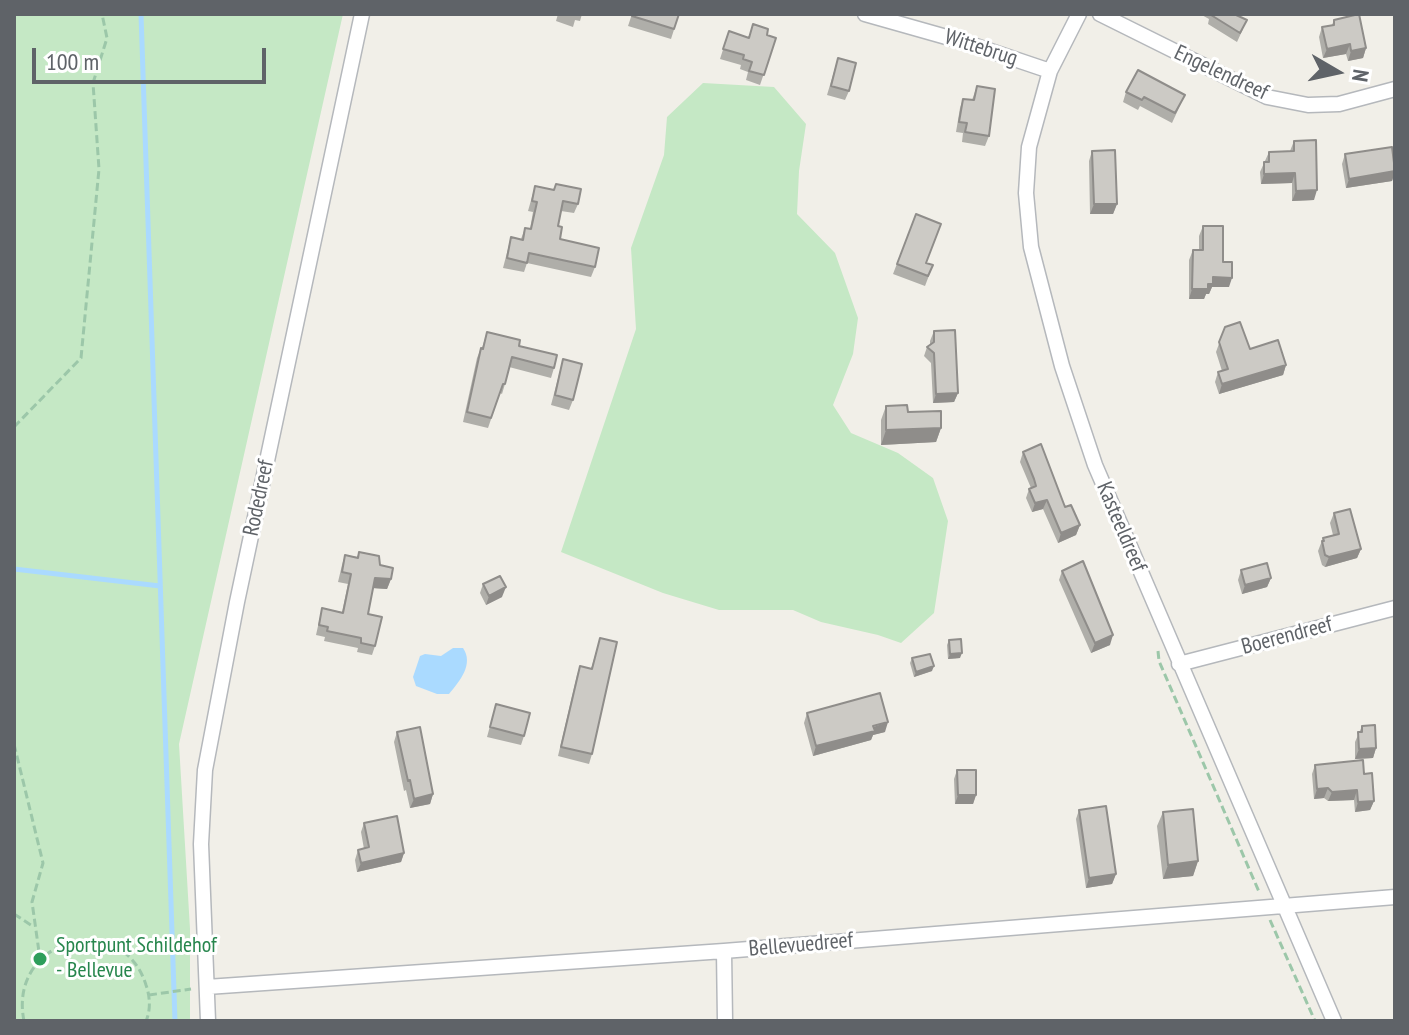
<!DOCTYPE html>
<html>
<head>
<meta charset="utf-8">
<style>
  body { margin:0 }
  #map { position:relative; width:1409px; height:1035px; overflow:hidden; background:#f1efe8; font-family:"PT Sans Narrow",sans-serif }
  canvas { display:block }
  .frame { position:absolute; inset:0; border:16px solid #5f6368; pointer-events:none }
  .north { position:absolute; left:1297px; top:32px; width:80px; height:80px; -webkit-text-stroke:6px #fff; paint-order:stroke; rotate:99deg; font-size:22px; font-weight:700; line-height:32px; text-align:center; color:#5f6368 }
  .north::after { content:''; display:block; margin:auto; width:28px; height:36px; background:#5f6368; clip-path:polygon(50% 0,100% 100%,50% 72%,0 100%) }
  .scale { position:absolute; left:32px; top:48px; width:234px; height:36px; box-sizing:border-box; border:4px solid #5f6368; border-top:0; padding-left:10px; font-size:24px; line-height:28px; white-space:nowrap; color:#5f6368; -webkit-text-stroke:6px #fff; paint-order:stroke }
</style>
</head>
<body>
<div id="map">
<canvas width="1409" height="1035"></canvas>
<div class="frame"></div>
<div class="north">N</div>
<div class="scale">100 m</div>
</div>
<script>
const g = document.querySelector('canvas').getContext('2d');
g.lineJoin = 'round';
function paint(path, color) { g.fillStyle = color; g.fill(path, 'evenodd'); }
function trace(path, color, width, dash) { g.strokeStyle = color; g.lineWidth = width; g.lineCap = dash ? 'butt' : 'round'; g.setLineDash(dash || []); g.stroke(path); }
function label(font, color, halo, rows, align = 'center') {
  g.font = font + ' "PT Sans Narrow",sans-serif'; g.lineWidth = 6; g.setLineDash([]); g.textBaseline = 'middle'; g.strokeStyle = halo; g.fillStyle = color; for (const [text, x, y, turn = 0] of rows) {
    g.save(); g.translate(x, y); g.rotate((+turn || 0) * Math.PI / 180); g.textAlign = isNaN(turn) ? turn : align; if (halo) g.strokeText(text, 0, 0); g.fillText(text, 0, 0); g.restore();
  }
}
const green = new Path2D(`
  M 14,14 L 343,14 L 179,744 L 190,929 L 190,1021 L 14,1019 L 14,991 L 16,986 L 14,943 Z
  M 703,83 L 774,87 L 806,124 L 799,171 L 797,214 L 835,253 L 858,318 L 853,354 L 833,405 L 851,433 L 898,453 L 933,478 L 948,521 L 934,613 L 901,643 L 878,635 L 821,622 L 793,610 L 719,610 L 663,593 L 561,552 L 636,329 L 631,248 L 664,155 L 667,117 Z`);
const water = new Path2D(`
  M 453,648 L 463,648 C 474,664 460,681 449,694 L 437,694 L 416,686 L 413,677 L 420,656 L 425,654 L 441,656 Z`);
const stream = new Path2D(`
  M 141,14 L 175,1021
  M 14,569 L 160,586`);
const path = new Path2D(`
  M 14,427 L 81,358 L 99,169 L 93,83 L 107,38 L 102,14
  M 1158,651 L 1159,661 L 1260,894
  M 14,744 L 43,863 L 32,902 L 40,959
  M 14,914 L 34,927
  M 1270,920 L 1315,1021
  M 149,995 L 191,989
  M 24,1021 C 7,938 122,908 146,985 C 150,996 151,1010 146,1021`);
const minor = new Path2D(`
  M 865,14 L 964,42 L 1050,71
  M 1079,14 L 1050,71 L 1029,147 L 1026,193 L 1031,247 L 1062,366 L 1095,465 L 1334,1021
  M 1100,14 L 1267,97 L 1308,105 L 1339,104 L 1395,89
  M 1179,664 L 1395,608
  M 724,951 L 725,1021
  M 207,987 L 724,951 L 1395,897
  M 208,1021 L 201,844 L 205,770 L 237,602 L 362,14`);
const wall = new Path2D(`
  M 558,14 L 582,14 L 580,21 L 575,20 L 573,27 L 556,21 Z
  M 632,14 L 679,14 L 671,39 L 628,26 Z
  M 1200,14 L 1234,14 L 1243,29 L 1237,42 L 1208,24 L 1209,19 Z
  M 1334,20 L 1366,48 L 1363,58 L 1348,61 L 1346,54 L 1323,58 L 1319,37 L 1322,27 L 1332,25 Z
  M 729,31 L 748,38 L 767,35 L 776,38 L 760,85 L 746,80 L 748,72 L 740,69 L 741,65 L 720,59 Z
  M 838,58 L 849,91 L 845,100 L 827,95 Z
  M 977,86 L 989,136 L 985,146 L 962,142 L 963,133 L 956,132 L 960,108 L 963,99 L 972,100 Z
  M 1126,92 L 1185,95 L 1172,123 L 1140,106 L 1138,110 L 1123,102 Z
  M 1294,141 L 1314,200 L 1292,201 L 1292,183 L 1261,184 L 1260,172 L 1269,152 L 1290,151 Z
  M 1092,151 L 1117,204 L 1113,214 L 1090,214 L 1089,161 Z
  M 1345,154 L 1395,165 L 1395,174 L 1392,181 L 1346,188 L 1342,164 Z
  M 556,184 L 578,204 L 574,213 L 561,211 L 558,226 L 560,239 L 595,267 L 591,277 L 527,263 L 524,272 L 503,268 L 511,237 L 521,239 L 525,228 L 530,229 L 533,212 L 528,211 L 535,186 L 554,190 Z
  M 916,214 L 926,263 L 933,265 L 925,286 L 893,274 Z
  M 1203,226 L 1223,262 L 1229,287 L 1212,287 L 1209,294 L 1206,294 L 1204,299 L 1189,299 L 1189,260 L 1193,250 L 1199,250 L 1199,236 Z
  M 1225,327 L 1250,349 L 1286,365 L 1283,375 L 1219,394 L 1215,382 L 1218,372 L 1222,371 L 1216,352 Z
  M 934,331 L 958,393 L 954,402 L 933,403 L 931,363 L 924,356 L 927,347 L 930,345 L 930,341 Z
  M 487,332 L 519,346 L 554,368 L 551,378 L 509,367 L 505,384 L 502,394 L 500,393 L 488,428 L 463,422 L 477,358 L 481,348 L 482,348 Z
  M 563,359 L 573,400 L 569,410 L 551,405 Z
  M 886,406 L 908,412 L 941,428 L 936,442 L 881,445 L 881,420 Z
  M 1023,452 L 1080,525 L 1076,535 L 1058,543 L 1043,509 L 1032,512 L 1026,498 L 1029,489 L 1031,488 L 1020,462 Z
  M 1334,513 L 1361,549 L 1357,558 L 1325,567 L 1322,565 L 1318,551 L 1323,538 L 1333,535 L 1330,523 Z
  M 359,552 L 380,565 L 391,579 L 387,589 L 373,588 L 368,614 L 375,646 L 372,655 L 357,652 L 358,648 L 324,641 L 325,637 L 316,635 L 322,608 L 342,612 L 348,584 L 338,582 L 342,565 L 345,555 L 357,557 Z
  M 1241,570 L 1271,578 L 1267,587 L 1242,594 L 1238,580 Z
  M 1062,571 L 1110,645 L 1091,653 L 1059,580 Z
  M 483,584 L 502,597 L 486,605 L 480,593 Z
  M 600,638 L 592,754 L 589,764 L 558,756 L 577,675 L 580,666 L 591,669 Z
  M 949,640 L 960,658 L 948,659 L 947,645 Z
  M 912,658 L 932,671 L 914,677 L 910,663 Z
  M 496,704 L 524,736 L 521,745 L 487,737 Z
  M 807,713 L 885,732 L 873,735 L 871,740 L 813,756 L 804,723 Z
  M 1362,726 L 1376,748 L 1373,758 L 1355,759 L 1355,742 Z
  M 397,732 L 433,794 L 430,804 L 410,808 L 406,790 L 404,791 L 394,742 Z
  M 1315,765 L 1364,774 L 1374,801 L 1370,810 L 1355,812 L 1354,800 L 1328,801 L 1324,798 L 1314,799 L 1312,774 Z
  M 957,770 L 976,795 L 973,804 L 955,804 L 954,779 Z
  M 1079,810 L 1116,874 L 1112,884 L 1086,888 L 1076,819 Z
  M 1163,812 L 1198,861 L 1193,876 L 1163,879 L 1157,826 Z
  M 364,823 L 404,853 L 401,862 L 357,872 L 355,860 L 358,850 L 364,849 L 361,832 Z`);
const shadedWall = new Path2D(`
  M 1350,44 L 1346,54 L 1323,58 L 1327,49 Z
  M 1366,48 L 1363,58 L 1348,61 L 1351,51 Z
  M 1395,171 L 1392,181 L 1346,188 L 1349,179 Z
  M 1295,173 L 1292,183 L 1261,184 L 1264,174 Z
  M 1317,190 L 1314,200 L 1292,201 L 1296,191 Z
  M 1094,204 L 1117,204 L 1113,214 L 1090,214 Z
  M 1213,277 L 1232,278 L 1229,287 L 1212,287 L 1209,294 L 1206,294 L 1204,299 L 1189,299 L 1192,289 L 1208,284 Z
  M 1286,365 L 1283,375 L 1219,394 L 1222,384 Z
  M 958,393 L 954,402 L 933,403 L 936,394 Z
  M 941,428 L 936,442 L 881,445 L 886,430 Z
  M 1047,500 L 1043,509 L 1032,512 L 1035,503 Z
  M 1080,525 L 1076,535 L 1058,543 L 1061,533 Z
  M 1361,549 L 1357,558 L 1325,567 L 1329,557 Z
  M 375,578 L 391,579 L 387,589 L 372,588 Z
  M 1271,578 L 1267,587 L 1242,594 L 1245,585 Z
  M 506,587 L 502,597 L 486,605 L 489,596 Z
  M 1113,635 L 1110,645 L 1091,653 L 1095,643 Z
  M 962,653 L 960,658 L 948,659 L 950,654 Z
  M 934,666 L 932,671 L 914,677 L 916,672 Z
  M 888,722 L 885,732 L 873,735 L 871,740 L 813,756 L 816,746 Z
  M 1376,748 L 1373,758 L 1355,759 L 1359,749 Z
  M 1328,788 L 1324,798 L 1314,799 L 1317,789 Z
  M 1357,790 L 1354,800 L 1328,801 L 1332,792 Z
  M 433,794 L 430,804 L 410,808 L 414,799 Z
  M 958,795 L 976,795 L 973,804 L 955,804 Z
  M 1374,801 L 1370,810 L 1355,812 L 1358,802 Z
  M 404,853 L 401,862 L 357,872 L 361,863 Z
  M 1198,861 L 1193,876 L 1163,879 L 1168,865 Z
  M 1116,874 L 1112,884 L 1086,888 L 1089,878 Z`);
const building = new Path2D(`
  M 632,14 L 679,14 L 674,29 L 632,16 Z
  M 1212,14 L 1234,14 L 1247,20 L 1240,33 L 1211,15 Z
  M 1359,14 L 1366,48 L 1351,51 L 1350,44 L 1327,49 L 1322,27 L 1334,25 L 1334,20 Z
  M 753,24 L 768,29 L 767,35 L 776,38 L 764,75 L 749,71 L 752,62 L 743,59 L 744,55 L 723,49 L 729,31 L 749,38 Z
  M 838,58 L 856,63 L 849,91 L 831,86 Z
  M 1138,70 L 1185,95 L 1175,113 L 1144,97 L 1142,100 L 1126,92 Z
  M 977,86 L 995,89 L 989,136 L 965,132 L 967,123 L 959,122 L 963,99 L 974,100 Z
  M 1316,140 L 1317,190 L 1296,191 L 1295,173 L 1264,174 L 1264,162 L 1269,162 L 1269,152 L 1294,151 L 1294,141 Z
  M 1392,147 L 1395,171 L 1349,179 L 1345,154 Z
  M 1115,150 L 1117,204 L 1094,204 L 1092,151 Z
  M 556,184 L 581,189 L 578,204 L 563,201 L 558,226 L 562,227 L 560,239 L 599,248 L 595,267 L 529,253 L 527,263 L 507,258 L 511,237 L 523,240 L 525,228 L 531,229 L 537,202 L 532,201 L 535,186 L 554,190 Z
  M 916,214 L 941,224 L 926,263 L 933,265 L 928,276 L 897,264 Z
  M 1203,226 L 1223,226 L 1223,262 L 1232,262 L 1232,278 L 1213,277 L 1213,284 L 1208,284 L 1208,289 L 1192,289 L 1193,250 L 1203,250 Z
  M 1240,322 L 1250,349 L 1278,340 L 1286,365 L 1222,384 L 1218,372 L 1228,369 L 1219,342 L 1225,327 Z
  M 955,330 L 958,393 L 936,394 L 934,353 L 927,347 L 934,342 L 934,331 Z
  M 487,332 L 520,340 L 519,346 L 557,355 L 554,368 L 512,357 L 505,384 L 503,384 L 491,418 L 467,412 L 481,348 L 483,349 Z
  M 563,359 L 582,364 L 573,400 L 555,395 Z
  M 907,405 L 908,412 L 941,411 L 941,428 L 886,430 L 886,406 Z
  M 1041,444 L 1065,507 L 1071,505 L 1080,525 L 1061,533 L 1047,500 L 1035,503 L 1029,489 L 1036,486 L 1034,479 L 1023,452 Z
  M 1350,509 L 1361,549 L 1329,557 L 1325,555 L 1322,541 L 1324,541 L 1323,538 L 1339,534 L 1334,513 Z
  M 359,552 L 379,556 L 380,565 L 393,568 L 391,579 L 375,578 L 368,614 L 382,617 L 375,646 L 361,643 L 361,638 L 327,631 L 328,627 L 319,625 L 322,608 L 343,613 L 351,574 L 342,572 L 345,555 L 358,558 Z
  M 1083,561 L 1113,635 L 1095,643 L 1062,571 Z
  M 1267,563 L 1271,578 L 1245,585 L 1241,570 Z
  M 500,576 L 506,587 L 489,596 L 483,584 Z
  M 600,638 L 617,642 L 592,754 L 561,747 L 580,666 L 592,669 Z
  M 961,639 L 962,653 L 950,654 L 949,640 Z
  M 930,654 L 934,666 L 916,672 L 912,658 Z
  M 880,693 L 888,722 L 873,726 L 875,731 L 816,746 L 807,713 Z
  M 496,704 L 530,713 L 524,736 L 490,727 Z
  M 1375,725 L 1376,748 L 1359,749 L 1358,732 L 1362,732 L 1362,726 Z
  M 420,727 L 433,794 L 414,799 L 410,780 L 408,781 L 397,732 Z
  M 1363,760 L 1364,774 L 1372,773 L 1374,801 L 1358,802 L 1357,790 L 1332,792 L 1328,788 L 1317,789 L 1315,765 Z
  M 957,770 L 976,770 L 976,795 L 958,795 Z
  M 1106,806 L 1116,874 L 1089,878 L 1079,810 Z
  M 1193,809 L 1198,861 L 1168,865 L 1163,812 Z
  M 397,816 L 404,853 L 361,863 L 358,850 L 369,847 L 364,823 Z`);
const markers = [
  [40,959,8,"#2e9e5b"]
];
const streetNames = [
  ["Wittebrug",981,48,18],
  ["Engelendreef",1221,73,25],
  ["Rodedreef",259,498,-78],
  ["Kasteeldreef",1121,527,67],
  ["Boerendreef",1287,636,-15],
  ["Bellevuedreef",801,945,-5]
];
const leisureNames = [
  ["Sportpunt Schildehof",56,946],
  ["- Bellevue",56,971]
];
paint(green, '#c5e8c5');
paint(water, '#aadaff');
trace(stream, '#aadaff', 5);
trace(minor, '#b5b8bc', 17);
trace(path, '#9cc7a9', 3, [8, 4]);
trace(minor, '#fff', 14);
paint(wall, '#afaea9');
paint(shadedWall, '#8f8d8a');
paint(building, '#cccac5');
trace(building, '#8f8d8a', 2);
for (const [x, y, r, color] of markers) { const dot = new Path2D(); dot.arc(x, y, r, 0, 2 * Math.PI); g.fillStyle = color; g.fill(dot); trace(dot, '#fff', 3); }
label('22px', '#5f6368', '#fff', streetNames);
label('22px', '#27864d', '#fff', leisureNames, 'left');
</script>
</body>
</html>
